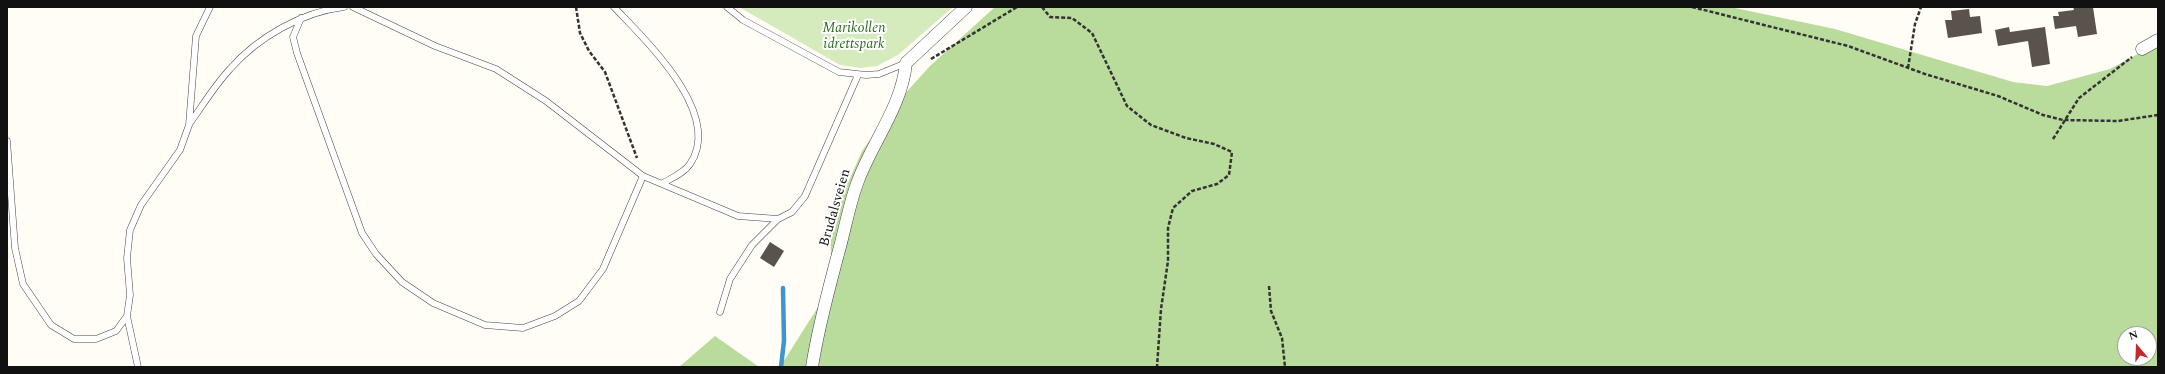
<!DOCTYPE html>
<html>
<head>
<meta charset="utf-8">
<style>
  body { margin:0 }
  #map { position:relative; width:2165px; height:374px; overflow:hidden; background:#fffdf5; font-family:Spectral,serif }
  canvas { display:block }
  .frame { position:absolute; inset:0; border:8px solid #111; pointer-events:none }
  .north { position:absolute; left:2117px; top:326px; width:40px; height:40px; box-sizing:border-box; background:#fff; border:1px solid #a0a0a0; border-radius:50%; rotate:341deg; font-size:11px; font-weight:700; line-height:16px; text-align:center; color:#111 }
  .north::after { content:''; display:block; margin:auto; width:14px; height:18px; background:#c4262e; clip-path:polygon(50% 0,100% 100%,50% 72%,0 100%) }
</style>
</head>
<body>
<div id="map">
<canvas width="2165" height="374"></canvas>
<div class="frame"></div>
<div class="north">N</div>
</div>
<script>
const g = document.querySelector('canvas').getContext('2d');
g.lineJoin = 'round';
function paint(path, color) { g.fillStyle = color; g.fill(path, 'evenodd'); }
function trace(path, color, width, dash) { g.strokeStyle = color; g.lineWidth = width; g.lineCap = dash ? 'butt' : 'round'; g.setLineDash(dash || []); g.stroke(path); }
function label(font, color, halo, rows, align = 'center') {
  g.font = font + ' Spectral,serif'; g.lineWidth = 4; g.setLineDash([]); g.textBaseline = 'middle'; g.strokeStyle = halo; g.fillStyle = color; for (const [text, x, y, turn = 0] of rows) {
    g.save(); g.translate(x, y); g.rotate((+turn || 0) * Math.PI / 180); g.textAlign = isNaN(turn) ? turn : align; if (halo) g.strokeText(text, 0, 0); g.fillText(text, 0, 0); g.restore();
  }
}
const green = new Path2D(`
  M 739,7 L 953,7 L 898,55 L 877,66 L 861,68 L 840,65 Z`);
const forest = new Path2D(`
  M 995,7 L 1730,7 L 1835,29 L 2013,82 L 2047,86 L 2110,69 L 2158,43 L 2158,367 L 780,367 L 832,285 L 830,224 L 862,151 L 901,98 L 930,66 ZM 2125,334 L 2149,334 L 2149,358 L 2125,358 Z
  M 715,336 L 759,367 L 679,367 Z`);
const stream = new Path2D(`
  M 781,367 L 784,341 L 783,288`);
const building = new Path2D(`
  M 2073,7 L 2093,7 L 2097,34 L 2078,37 L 2076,26 L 2055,29 L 2053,16 L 2059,16 L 2058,12 L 2074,10 Z
  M 1969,9 L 1970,17 L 1980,16 L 1982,33 L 1948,38 L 1945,20 L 1952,20 L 1951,11 Z
  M 2009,27 L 2010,32 L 2045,27 L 2050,64 L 2032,67 L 2028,41 L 1998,46 L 1995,30 Z
  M 770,242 L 784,251 L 774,267 L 760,258 Z`);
const path = new Path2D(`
  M 576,7 L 580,33 L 589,51 L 605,72 L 637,158
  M 1042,7 L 1050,17 L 1072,18 L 1092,33 L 1127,106 L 1151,125 L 1186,138 L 1214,144 L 1232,152 L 1229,175 L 1217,184 L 1192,191 L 1173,208 L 1168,228 L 1168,261 L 1161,309 L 1157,367
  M 1692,7 L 1848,46 L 1925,74 L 1998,96 L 2043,115 L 2063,120 L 2118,121 L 2158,115
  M 931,59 L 1017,7
  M 1908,68 L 1915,24 L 1921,7
  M 2053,139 L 2079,98 L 2132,57
  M 1269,286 L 1271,311 L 1282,338 L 1285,367`);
const service = new Path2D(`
  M 353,7 L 435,46 L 496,69 L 546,101 L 643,176 L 738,216 L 778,219
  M 614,7 C 646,41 724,114 690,164 C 684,173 672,178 663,183
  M 727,7 L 743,20 L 839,72 L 866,75 L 879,74 L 906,63
  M 301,18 L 293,37 L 297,53 L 362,233 L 376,254 L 402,282 L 433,303 L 485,325 L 523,328 L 555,316 L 579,301 L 603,269 L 643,176
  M 190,123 C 203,105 215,85 230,69 C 258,37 302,12 344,7
  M 7,141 L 15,248 L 23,284 L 51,325 L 74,339 L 96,339 L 116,331 L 127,316 L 130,295 L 127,258 L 130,230 L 141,205 L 180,150 L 189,125 L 196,36 L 210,7
  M 720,312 L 730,279 L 752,245 L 778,219 L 792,212 L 805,196 L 858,75
  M 127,316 L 138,367`);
const minor = new Path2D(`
  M 2142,49 L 2158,40
  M 812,367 C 818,328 828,292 838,254 C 845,230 849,204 858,181 C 873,141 902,106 906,63 L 966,7`);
const parkNames = [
  ["Marikollen",854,29],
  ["idrettspark",854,45]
];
const streetNames = [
  ["Brudalsveien",836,208,-74]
];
paint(green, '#d5ebbd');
paint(forest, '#b9dc9c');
trace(stream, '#3f96cf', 4.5);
paint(building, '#5a524d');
trace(service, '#444', 7);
trace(minor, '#444', 13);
trace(path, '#333', 2.5, [4, 2]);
trace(service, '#fff', 6);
trace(minor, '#fff', 12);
label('italic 14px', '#2f6b1f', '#fff', parkNames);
label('14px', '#111', '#fff', streetNames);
</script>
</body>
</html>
